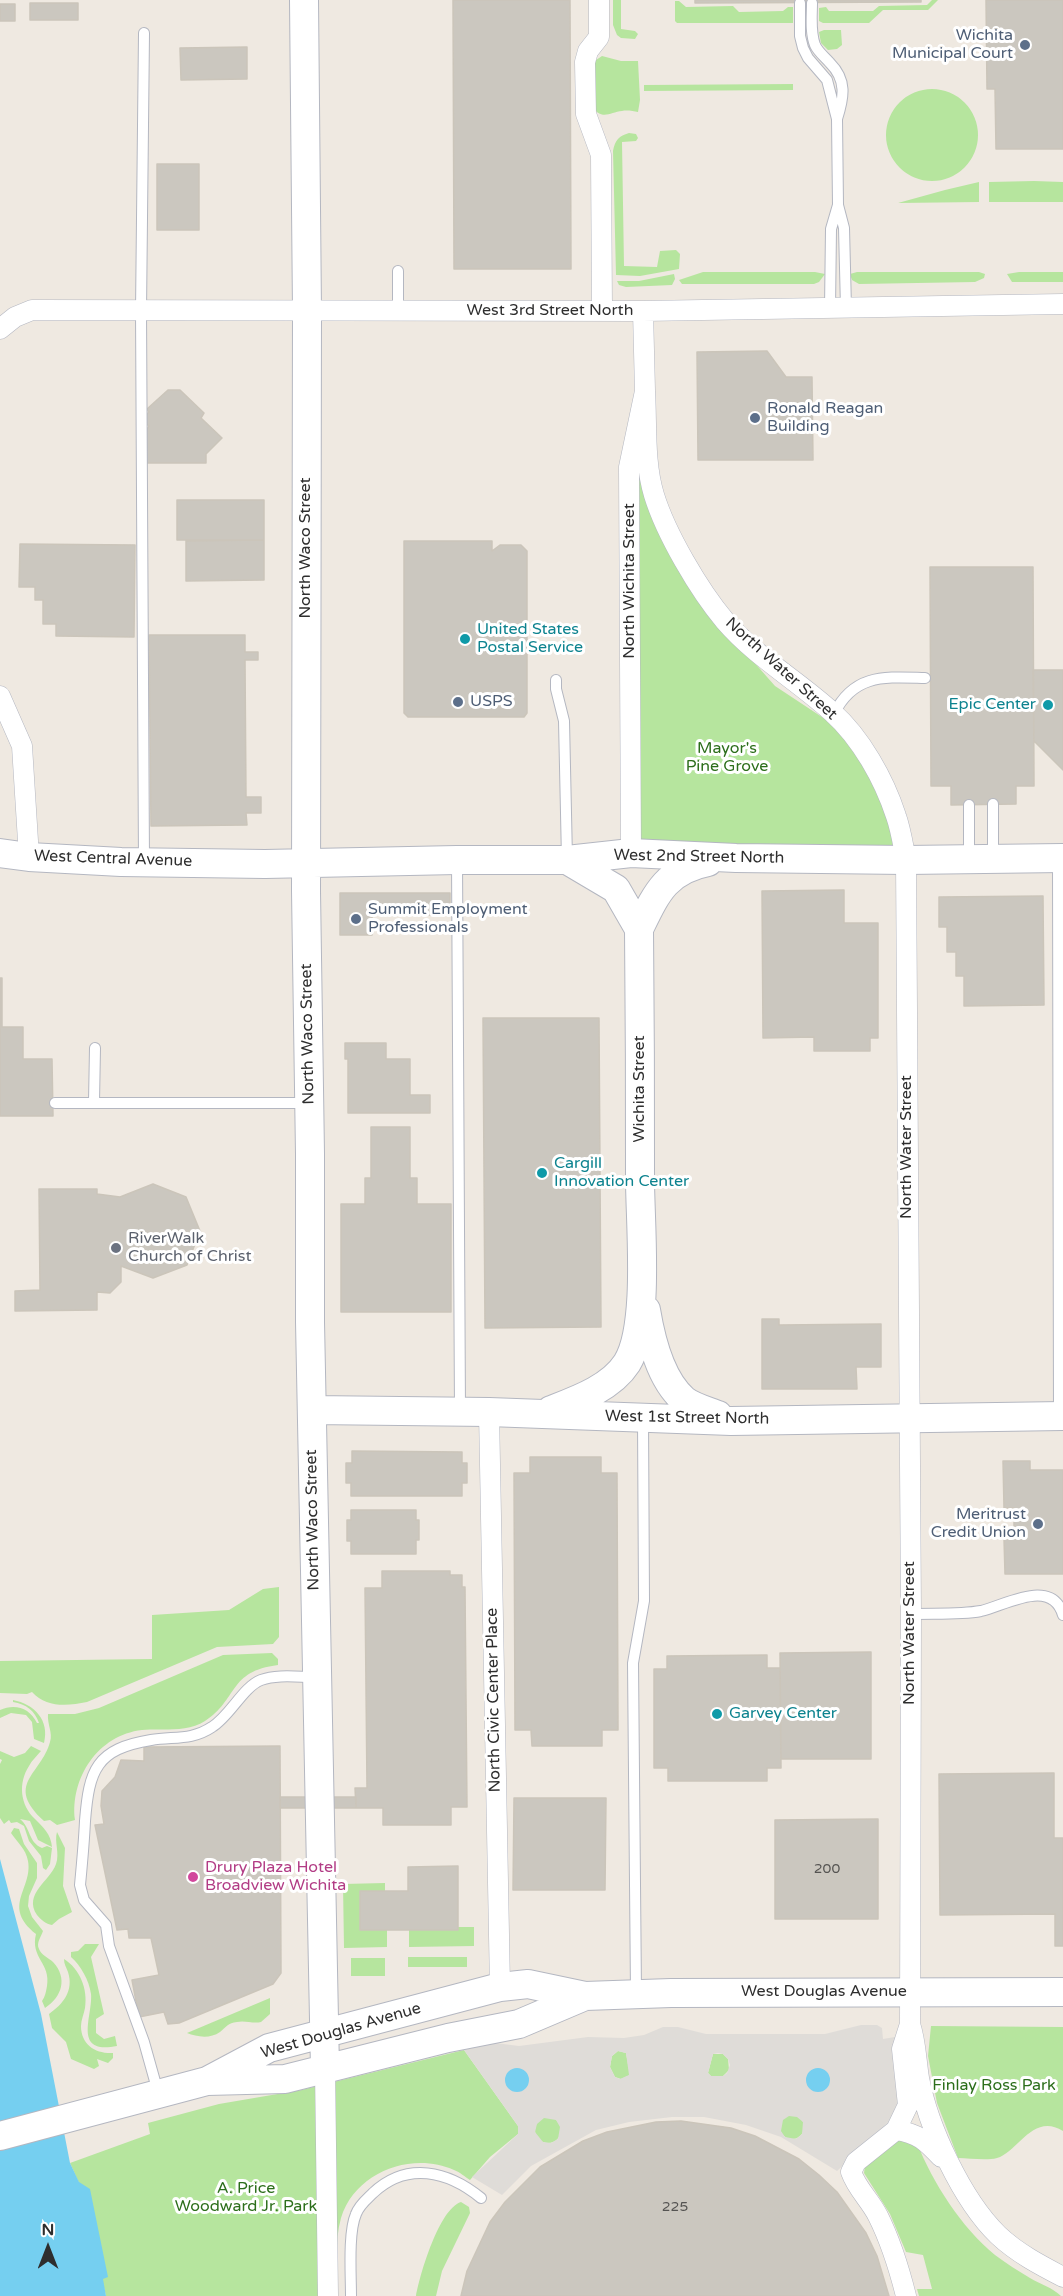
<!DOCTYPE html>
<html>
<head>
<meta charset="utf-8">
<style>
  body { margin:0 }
  #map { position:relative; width:1063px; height:2296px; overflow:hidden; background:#efe9e1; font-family:"Varela Round",sans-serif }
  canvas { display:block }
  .north { position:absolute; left:18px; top:2218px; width:60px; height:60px; -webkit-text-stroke:4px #fff; paint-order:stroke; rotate:0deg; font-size:16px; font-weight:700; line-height:24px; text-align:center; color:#2e2e2e }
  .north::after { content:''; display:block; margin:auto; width:21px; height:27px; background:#2e2e2e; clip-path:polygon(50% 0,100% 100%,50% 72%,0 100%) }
</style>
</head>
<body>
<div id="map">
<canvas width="1063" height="2296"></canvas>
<div class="north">N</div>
</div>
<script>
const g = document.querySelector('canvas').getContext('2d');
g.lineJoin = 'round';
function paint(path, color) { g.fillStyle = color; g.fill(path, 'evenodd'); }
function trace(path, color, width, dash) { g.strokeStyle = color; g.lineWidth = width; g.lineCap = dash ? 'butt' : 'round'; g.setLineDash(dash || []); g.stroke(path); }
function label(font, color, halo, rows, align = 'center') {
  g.font = font + ' "Varela Round",sans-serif'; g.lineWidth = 6; g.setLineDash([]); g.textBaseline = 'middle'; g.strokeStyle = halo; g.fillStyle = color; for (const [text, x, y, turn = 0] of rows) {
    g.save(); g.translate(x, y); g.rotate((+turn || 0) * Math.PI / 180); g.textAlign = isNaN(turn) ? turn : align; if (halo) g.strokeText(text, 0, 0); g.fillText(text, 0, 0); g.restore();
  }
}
const green = new Path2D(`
  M 613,0 L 621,0 L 621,29 L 635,31 L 638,34 L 635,39 L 621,38 L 617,35 L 613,25 Z
  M 932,0 L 938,0 L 928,10 L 883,10 L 869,23 L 823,23 L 819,21 L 819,8 L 826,7 L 829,11 L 873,11 L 879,6 L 927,5 Z
  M 675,1 L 679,1 L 686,7 L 733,6 L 739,12 L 783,11 L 788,7 L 793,7 L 793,23 L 677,23 L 675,21 Z
  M 824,30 L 841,30 L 842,45 L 837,49 L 828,50 L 821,43 L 819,32 Z
  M 602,56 L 621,61 L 638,61 L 640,100 L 638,112 C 633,111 627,110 622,111 C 611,112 603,120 594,109 L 593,62 Z
  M 793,84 L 793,90 L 644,91 L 644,85 Z
  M886 135a46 46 0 1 1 92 0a46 46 0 1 1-92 0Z
  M 629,133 L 636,134 L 638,138 L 636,141 L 622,142 L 624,266 L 657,267 L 660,251 L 676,250 L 680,254 L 679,269 L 640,276 L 616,275 L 613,151 C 615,140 619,136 629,133 Z
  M 1034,181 L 1063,182 L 1063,202 L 989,202 L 989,182 Z
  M 979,182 L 979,202 L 898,203 L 945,190 Z
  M 703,272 L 815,272 L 825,274 L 819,282 L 814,284 L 682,284 L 679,280 Z
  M 857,272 L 979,272 L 985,274 L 984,278 L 975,282 L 859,284 L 852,280 L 850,274 Z
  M 1019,272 L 1063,272 L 1063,282 L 1012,282 L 1007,274 Z
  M 674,274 L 675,279 L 672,285 L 626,287 L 619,285 L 617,281 L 639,281 Z
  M 631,455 L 693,593 L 775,686 L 831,723 L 867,767 L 887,810 L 895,848 L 639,842 L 639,519 Z
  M 279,1587 L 279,1637 L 273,1644 L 217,1647 L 87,1702 C 68,1706 46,1708 32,1692 L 27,1694 L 0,1693 L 0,1661 L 152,1659 L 152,1615 L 229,1610 L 263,1589 Z
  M 272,1653 L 278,1659 L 278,1665 C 228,1671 238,1700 205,1721 C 186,1733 162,1728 142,1730 C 98,1735 70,1778 75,1820 L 57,1825 L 50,1820 L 44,1821 C 4,1784 41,1775 50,1742 C 53,1733 47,1724 48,1714 L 75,1714 L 99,1708 L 223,1655 Z
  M 13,1700 C 34,1704 50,1720 44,1743 L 34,1739 L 32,1722 L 26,1715 L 11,1713 L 0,1718 L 0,1710 C 15,1703 30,1708 37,1723 L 39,1723 C 35,1711 26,1704 13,1702 Z
  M 31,1746 L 41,1751 C 37,1756 32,1760 29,1766 C 18,1783 20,1805 35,1819 C 43,1827 51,1834 52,1847 L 38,1840 L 30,1821 L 20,1819 C 31,1828 28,1842 42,1848 L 47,1846 L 52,1848 L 50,1864 L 46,1870 L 43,1868 L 41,1856 L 29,1841 L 24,1826 L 17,1822 L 11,1823 L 9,1820 L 4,1824 L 0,1818 L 0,1764 L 2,1760 L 0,1759 L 0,1751 L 14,1757 L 25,1753 Z
  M 14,1828 L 19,1829 L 24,1844 L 37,1863 L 37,1878 L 29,1896 L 28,1906 L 32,1917 L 43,1931 C 41,1937 36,1943 39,1949 C 41,1955 49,1958 53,1962 C 68,1978 62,1997 45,2008 L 42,2001 C 45,1997 46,1992 47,1986 C 51,1963 30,1958 36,1934 C 1,1906 33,1889 28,1861 C 26,1849 17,1842 11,1833 Z
  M 57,1832 L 65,1848 L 63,1886 L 72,1912 L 59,1919 L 52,1925 C 46,1924 41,1920 37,1915 C 23,1894 50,1881 56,1864 C 60,1853 54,1842 57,1832 Z
  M 385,1883 L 385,1891 L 360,1892 L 360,1930 L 387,1930 L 387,1947 L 344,1948 L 343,1884 Z
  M 458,1927 L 474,1927 L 474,1946 L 409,1947 L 409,1930 L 457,1930 Z
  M 85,1944 L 99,1944 L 91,1957 L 104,2014 L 96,2019 L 96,2033 L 104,2039 L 115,2036 L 117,2046 C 72,2055 93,2016 91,1994 C 89,1980 81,1966 71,1957 L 71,1952 L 78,1951 Z
  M 408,1957 L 467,1957 L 467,1967 L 408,1967 Z
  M 351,1958 L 385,1958 L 385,1976 L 351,1976 Z
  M 64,1959 C 80,1969 88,1989 85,2008 C 84,2014 81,2020 81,2026 C 81,2045 96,2054 113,2053 L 113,2058 L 108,2063 L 97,2059 L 99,2066 L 94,2069 L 71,2059 L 66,2042 L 52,2028 L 49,2014 C 63,2004 74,1991 68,1972 C 66,1967 64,1964 64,1959 Z
  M 270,1998 L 270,2014 L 261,2022 C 253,2024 245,2020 237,2022 C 228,2023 226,2027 220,2032 C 210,2039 197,2037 187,2033 Z
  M 931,2026 L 1063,2027 L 1063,2131 C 1033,2112 1018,2152 997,2158 C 986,2161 969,2158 958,2158 L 937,2103 L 928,2056 Z
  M 464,2050 L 518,2126 L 518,2134 L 490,2157 L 470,2180 C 465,2177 460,2172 454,2170 C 412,2151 355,2172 341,2218 C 334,2242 338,2271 338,2296 L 106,2296 L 79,2183 L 70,2163 L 150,2134 L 148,2123 L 219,2104 L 301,2090 Z
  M 618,2051 L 626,2053 L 630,2075 L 621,2079 L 615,2077 L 610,2067 L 612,2056 Z
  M 713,2054 L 723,2054 L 728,2059 L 729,2070 L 723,2076 L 711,2076 L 708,2073 Z
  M780 2127a12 12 0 1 1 24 0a12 12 0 1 1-24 0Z
  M535 2130a13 13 0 1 1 26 0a13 13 0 1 1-26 0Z
  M 894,2139 L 917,2143 C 933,2183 961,2227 995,2255 C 1006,2263 1018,2271 1030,2278 C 1040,2284 1053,2288 1061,2296 L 919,2296 L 917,2289 L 932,2289 L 923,2255 L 906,2252 L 890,2214 L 864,2173 L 865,2166 Z
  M 461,2202 L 469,2207 L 470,2213 L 442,2271 L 436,2296 L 416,2296 C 420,2274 439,2209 461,2202 Z`);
const plaza = new Path2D(`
  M 861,2025 L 877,2025 L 882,2028 L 883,2039 L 895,2037 L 902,2092 L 897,2114 L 837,2171 L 781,2137 L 746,2125 L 704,2117 L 672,2117 L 629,2122 L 596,2130 L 531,2166 L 502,2195 L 472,2177 L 518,2134 L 518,2126 L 464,2050 L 495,2043 L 519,2046 L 588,2037 L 624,2038 L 644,2035 L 663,2027 L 678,2027 L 706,2034 L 825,2034 ZM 618,2051 L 626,2053 L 629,2075 L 620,2079 L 615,2077 L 610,2067 L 612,2056 ZM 718,2053 L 723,2054 L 728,2059 L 730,2065 L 727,2073 L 723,2076 L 711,2076 L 708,2073 L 713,2054 ZM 789,2116 L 797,2117 L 803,2122 L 802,2134 L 796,2139 L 785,2137 L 781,2131 L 783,2120 ZM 544,2118 L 556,2120 L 560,2127 L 558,2139 L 551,2143 L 543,2142 L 535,2132 L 537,2124 Z`);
const water = new Path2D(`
  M 0,1859 L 41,2014 L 70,2163 L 79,2182 L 90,2189 L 108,2277 L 103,2279 L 106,2296 L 0,2296 Z
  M806 2080a12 12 0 1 1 24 0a12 12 0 1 1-24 0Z
  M505 2080a12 12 0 1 1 24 0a12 12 0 1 1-24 0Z`);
const building = new Path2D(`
  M 453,0 L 570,0 L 571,269 L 454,269 Z
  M 695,0 L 921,0 L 921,2 L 695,3 Z
  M 986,0 L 1063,0 L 1063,149 L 996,149 L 995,89 L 987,89 Z
  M 30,3 L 78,3 L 78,20 L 30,20 Z
  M 0,4 L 15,4 L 15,21 L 0,21 Z
  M 247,47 L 247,79 L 181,80 L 180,48 Z
  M 157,164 L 199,164 L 199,230 L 157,230 Z
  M 767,351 L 786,377 L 812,377 L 813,460 L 698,460 L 697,352 Z
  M 168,390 L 180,390 L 204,413 L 201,418 L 222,438 L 206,454 L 206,463 L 145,463 L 146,431 L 149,426 L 144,422 L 145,416 L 149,412 L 147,409 Z
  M 177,500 L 264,500 L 264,540 L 177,540 Z
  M 264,540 L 264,580 L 186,581 L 186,541 Z
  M 404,541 L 492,541 L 492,551 L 500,545 L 521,545 L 527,551 L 527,713 L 524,717 L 408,717 L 404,713 Z
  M 20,544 L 135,545 L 134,637 L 56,636 L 56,624 L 43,624 L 43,600 L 35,600 L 35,587 L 19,587 Z
  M 930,567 L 1033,567 L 1034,786 L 1016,786 L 1016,804 L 951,805 L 951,786 L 931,786 Z
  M 149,635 L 245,635 L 245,652 L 258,652 L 258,660 L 245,660 L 246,797 L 261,797 L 261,813 L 246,813 L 247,825 L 151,826 Z
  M 1033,670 L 1063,670 L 1063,770 L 1034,741 Z
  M 844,890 L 844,923 L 878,923 L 878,1038 L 870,1038 L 870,1051 L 814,1051 L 814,1037 L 763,1038 L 762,891 Z
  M 340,893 L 450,893 L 450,915 L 372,915 L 372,935 L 340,935 Z
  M 1043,896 L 1044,1005 L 964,1006 L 964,976 L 956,976 L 956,952 L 947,952 L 947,927 L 939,927 L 939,897 Z
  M 0,978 L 2,978 L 2,1027 L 23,1027 L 23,1059 L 52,1059 L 53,1116 L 0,1116 Z
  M 483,1018 L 599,1018 L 601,1327 L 485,1328 Z
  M 345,1043 L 386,1043 L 386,1059 L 410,1059 L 410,1095 L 430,1095 L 430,1113 L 348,1113 L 348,1059 L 345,1059 Z
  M 371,1127 L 410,1127 L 410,1178 L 417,1178 L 417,1204 L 451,1204 L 451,1312 L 341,1312 L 341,1204 L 365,1204 L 365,1178 L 371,1178 Z
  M 153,1184 L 186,1197 L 200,1231 L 187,1265 L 153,1278 L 121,1266 L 121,1282 L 110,1293 L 97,1292 L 97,1310 L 15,1311 L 15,1291 L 40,1290 L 39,1189 L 97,1189 L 97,1194 L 120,1197 Z
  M 762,1319 L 779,1319 L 779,1325 L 881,1324 L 881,1367 L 856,1367 L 857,1389 L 762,1389 Z
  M 352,1451 L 462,1452 L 462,1463 L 467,1463 L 467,1483 L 462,1483 L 462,1496 L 351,1496 L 351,1483 L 346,1483 L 346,1463 L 352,1463 Z
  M 530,1457 L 601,1457 L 601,1473 L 617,1473 L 618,1730 L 602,1730 L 602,1746 L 532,1746 L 531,1730 L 515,1730 L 514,1473 L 530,1473 Z
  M 1003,1461 L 1030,1461 L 1030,1470 L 1063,1470 L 1063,1574 L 1005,1574 L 1004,1539 L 1014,1539 L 1014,1508 L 1004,1508 Z
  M 351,1510 L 416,1510 L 416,1520 L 419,1520 L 419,1540 L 416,1540 L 416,1554 L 351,1554 L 351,1541 L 347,1541 L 347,1520 L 351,1520 Z
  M 382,1571 L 450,1571 L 450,1575 L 462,1575 L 462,1587 L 465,1587 L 467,1807 L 451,1807 L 451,1825 L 383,1825 L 383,1808 L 356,1808 L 355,1788 L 367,1788 L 365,1588 L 382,1588 Z
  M 871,1652 L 871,1759 L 781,1759 L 780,1653 Z
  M 767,1655 L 767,1668 L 780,1668 L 781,1768 L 767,1768 L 767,1781 L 668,1781 L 668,1768 L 654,1768 L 654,1669 L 667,1669 L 667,1656 Z
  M 280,1746 L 281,1973 L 273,1984 L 179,2023 L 168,2024 L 164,2012 L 139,2017 L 132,1980 L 159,1975 L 151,1938 L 129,1938 L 128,1929 L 117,1930 L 95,1825 L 104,1824 L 101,1806 L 102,1791 L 115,1777 L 121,1760 L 144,1761 L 144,1747 Z
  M 1054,1773 L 1054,1838 L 1063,1838 L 1063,1946 L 1055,1946 L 1055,1914 L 940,1915 L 939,1774 Z
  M 280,1797 L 356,1797 L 356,1808 L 280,1808 Z
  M 514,1798 L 606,1798 L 605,1890 L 513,1890 Z
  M 878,1819 L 878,1919 L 775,1919 L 775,1820 Z
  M 458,1866 L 458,1930 L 360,1930 L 360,1891 L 408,1891 L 408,1867 Z
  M 681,2121 L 731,2128 L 755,2136 L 799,2159 L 819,2175 L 837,2192 L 866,2233 L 877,2256 L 889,2296 L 461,2296 L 467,2271 L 490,2222 L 505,2202 L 540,2167 L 583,2141 L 607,2132 L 656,2122 Z`);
const lane = new Path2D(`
  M 800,3 L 800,36 L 803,48 L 808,58 L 827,80 L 837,119 L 838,205 L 844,228 L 846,308
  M 812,3 C 812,16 810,32 815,45 C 818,52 825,57 830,63 C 847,80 844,97 837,119
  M 398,271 L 398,311
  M 830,308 L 831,229 L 838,205
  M 556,680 L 556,689 L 564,721 L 567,859
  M 834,714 C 854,673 886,677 925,678
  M 993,804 L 993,859
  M 969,805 L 969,858
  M 1058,859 L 1059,1416
  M 457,860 L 460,1411
  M 144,862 L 141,311 L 144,33
  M 94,1102 L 95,1048
  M 55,1103 L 309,1103
  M 911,1614 C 933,1613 959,1615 981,1611 C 1006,1605 1052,1577 1063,1615
  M 636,1993 L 633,1663 L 644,1601 L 643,1419
  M 158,2092 L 144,2042 L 109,1946 L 106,1925 L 84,1900 L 80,1885 C 82,1864 84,1842 85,1821 C 89,1770 96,1749 151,1740 C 173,1736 191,1741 212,1727 C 230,1716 243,1687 261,1680 C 277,1674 298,1677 315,1677
  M 351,2296 C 351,2275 348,2232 356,2214 C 359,2205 367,2199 373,2193 C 407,2161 448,2171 481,2198`);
const street = new Path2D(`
  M 599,0 L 599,37 L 588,51 L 585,62 L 586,114 L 601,155 L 602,311
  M 0,329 L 15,317 L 32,310 L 643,311 L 1063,304
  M 645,391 C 647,424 644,462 654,495 C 666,534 699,590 725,621 C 756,657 798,681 832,712 C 861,738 884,779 896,816 C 901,830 903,845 906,860 L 911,1614 L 910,2024 C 916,2042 916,2059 919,2078 C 928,2127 962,2200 998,2235 C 1017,2253 1040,2265 1063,2277
  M 0,696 L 22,746 L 29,857
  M 631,853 L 629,467 L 645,391 L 643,311
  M 489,1412 L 500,1987
  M 325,2069 L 328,2296
  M 896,2130 C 919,2134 925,2140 941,2157
  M 906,2296 C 899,2268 891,2242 878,2216 C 870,2200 857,2189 851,2172 L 856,2162 L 896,2130 L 908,2105 L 902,2049 L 910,2024`);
const secondary = new Path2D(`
  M 304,0 L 307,311 L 306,891 L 310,1154 L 310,1322 L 325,2069
  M 0,853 L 29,857 L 121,862 L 265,864 L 457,860 L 567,860 L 631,853 L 736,858 L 906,860 L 1063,858
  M 567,860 L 616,889 L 639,929
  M 646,1310 C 651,1340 660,1379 684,1400 C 693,1407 708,1411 718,1415
  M 312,1410 L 489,1412 L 731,1421 L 1063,1416
  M 551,1410 C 577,1400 611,1388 627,1363 C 650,1326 640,1224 640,1179 C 640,1096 640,1012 639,929 C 656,894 666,870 708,862
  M 207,2081 L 269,2048 L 500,1987 L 528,1984 L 585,1996 L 671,1993 L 1063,1992
  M 0,2136 L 207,2081 L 285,2079 L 448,2038 L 519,2024 L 585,1996`);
const markers = [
  [1025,45,6,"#5c6f8a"],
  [755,418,6,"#5c6f8a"],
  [465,639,6,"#0f9aa8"],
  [458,702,6,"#5c6f8a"],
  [1048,705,6,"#0f9aa8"],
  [356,919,6,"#5c6f8a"],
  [542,1173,6,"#0f9aa8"],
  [116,1248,6,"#6b7280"],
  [1038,1524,6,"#5c6f8a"],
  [717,1714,6,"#0f9aa8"],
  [193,1877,6,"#d1479c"]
];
const numberNames = [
  ["200",827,1869],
  ["225",675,2207]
];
const serviceNames = [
  ["Wichita",1013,36,"right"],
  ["Municipal Court",1013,54,"right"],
  ["Ronald Reagan",767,409],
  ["Building",767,427],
  ["USPS",470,702],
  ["Summit Employment",368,910],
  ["Professionals",368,928],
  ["Meritrust",1026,1515,"right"],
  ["Credit Union",1026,1533,"right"]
];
const streetNames = [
  ["West 3rd Street North",550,311],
  ["North Waco Street",306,548,-90],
  ["North Wichita Street",630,581,-90],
  ["North Water Street",781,669,42],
  ["West 2nd Street North",699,857,1],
  ["West Central Avenue",113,859,2],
  ["North Waco Street",308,1034,-91],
  ["Wichita Street",640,1089,-90],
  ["North Water Street",907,1147,-90],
  ["West 1st Street North",687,1418,1],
  ["North Waco Street",313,1520,-91],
  ["North Water Street",910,1633,-90],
  ["North Civic Center Place",494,1700,-91],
  ["West Douglas Avenue",824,1992],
  ["West Douglas Avenue",341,2031,-16]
];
const cultureNames = [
  ["United States",477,630],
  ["Postal Service",477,648],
  ["Epic Center",1036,705,"right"],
  ["Cargill",554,1164],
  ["Innovation Center",554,1182],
  ["Garvey Center",729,1714]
];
const parkNames = [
  ["Mayor's",727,749],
  ["Pine Grove",727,767],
  ["Finlay Ross Park",994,2086],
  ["A. Price",246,2189],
  ["Woodward Jr. Park",246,2207]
];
const worshipNames = [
  ["RiverWalk",128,1239],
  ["Church of Christ",128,1257]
];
const hotelNames = [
  ["Drury Plaza Hotel",205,1868],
  ["Broadview Wichita",205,1886]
];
paint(green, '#b6e59e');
paint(plaza, '#dfdcd8');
paint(water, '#75cff0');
paint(building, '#cbc7bf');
trace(building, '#cbc5ba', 1.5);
trace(lane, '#b4b7c1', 12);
trace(street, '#b4b7c1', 21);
trace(secondary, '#b4b7c1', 30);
trace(lane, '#fff', 10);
trace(street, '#fff', 20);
trace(secondary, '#fff', 28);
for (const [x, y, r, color] of markers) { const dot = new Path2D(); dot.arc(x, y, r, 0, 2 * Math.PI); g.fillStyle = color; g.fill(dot); trace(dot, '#fff', 2); }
label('14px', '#555452', null, numberNames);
label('16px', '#4e5e75', '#fff', serviceNames, 'left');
label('16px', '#2e2e2e', '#fff', streetNames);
label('16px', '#0d838f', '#fff', cultureNames, 'left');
label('16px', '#2c6e1b', '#fff', parkNames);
label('16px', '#5b616d', '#fff', worshipNames, 'left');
label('16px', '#b23c85', '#fff', hotelNames, 'left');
</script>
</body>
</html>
